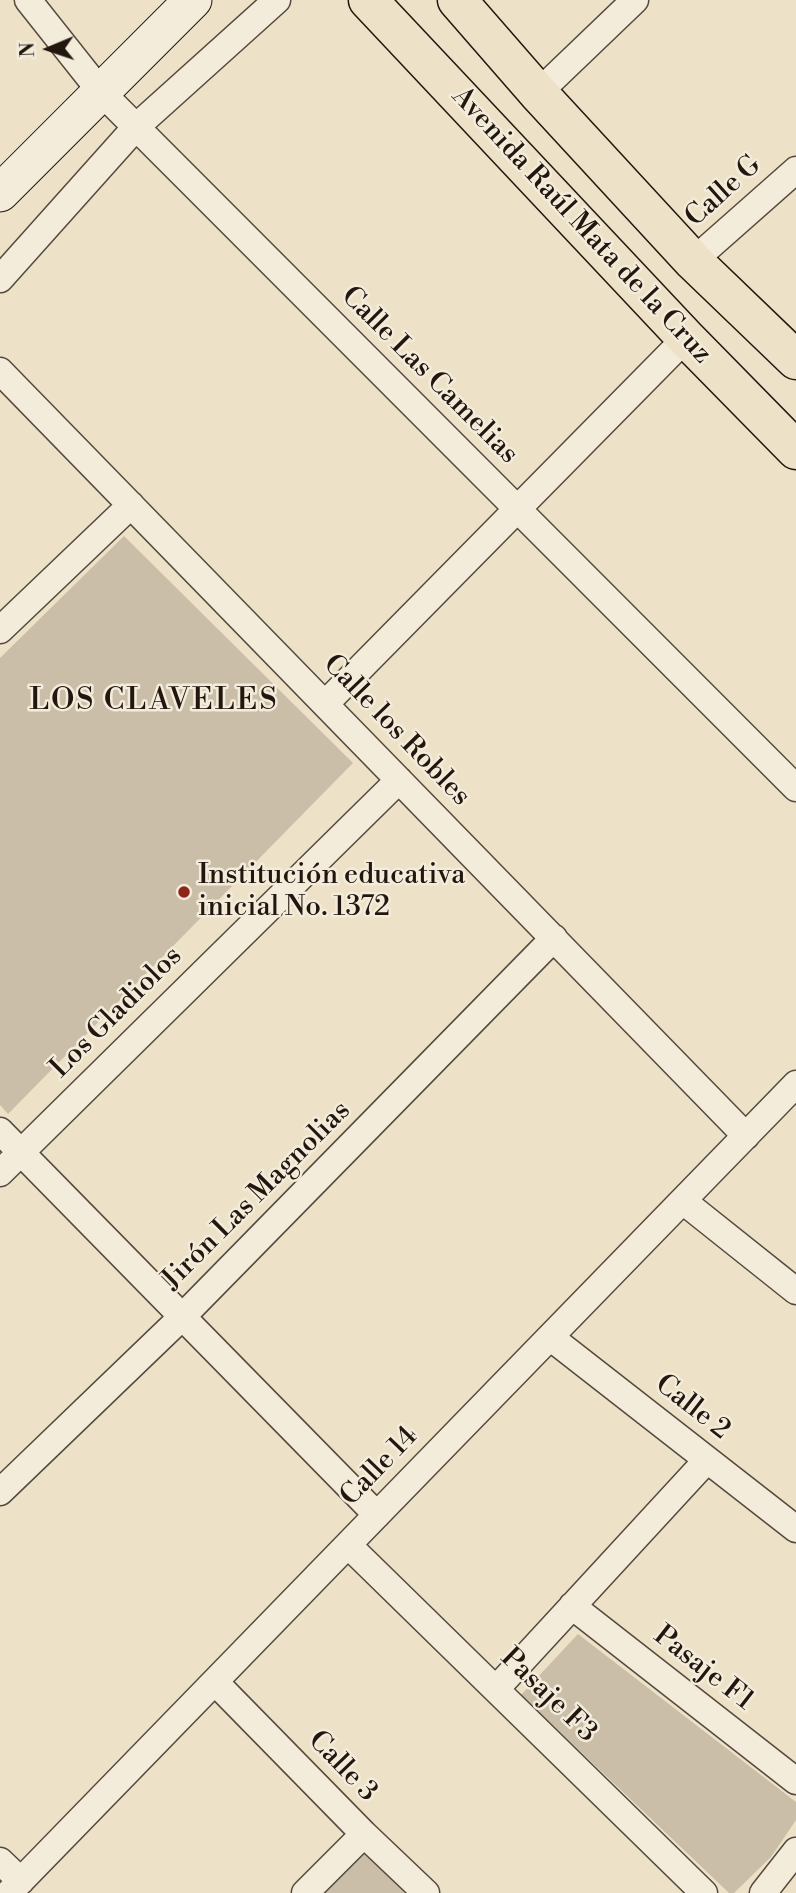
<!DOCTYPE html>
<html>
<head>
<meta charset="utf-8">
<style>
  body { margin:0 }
  #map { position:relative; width:796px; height:1893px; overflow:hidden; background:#ede1c7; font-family:"Libre Bodoni",serif }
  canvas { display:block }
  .north { position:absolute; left:14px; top:14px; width:70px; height:70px; -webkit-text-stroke:5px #f3ecdb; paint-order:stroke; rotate:268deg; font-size:19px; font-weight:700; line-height:28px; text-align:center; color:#22160f }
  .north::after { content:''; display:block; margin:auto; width:24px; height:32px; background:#22160f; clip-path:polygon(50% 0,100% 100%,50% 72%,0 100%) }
</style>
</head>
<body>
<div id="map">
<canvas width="796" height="1893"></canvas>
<div class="north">N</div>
</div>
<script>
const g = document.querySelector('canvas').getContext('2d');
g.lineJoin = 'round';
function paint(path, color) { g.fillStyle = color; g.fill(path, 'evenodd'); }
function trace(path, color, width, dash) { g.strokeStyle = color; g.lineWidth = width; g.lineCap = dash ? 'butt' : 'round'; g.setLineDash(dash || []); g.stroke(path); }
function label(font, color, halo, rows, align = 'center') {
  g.font = font + ' "Libre Bodoni",serif'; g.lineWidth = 5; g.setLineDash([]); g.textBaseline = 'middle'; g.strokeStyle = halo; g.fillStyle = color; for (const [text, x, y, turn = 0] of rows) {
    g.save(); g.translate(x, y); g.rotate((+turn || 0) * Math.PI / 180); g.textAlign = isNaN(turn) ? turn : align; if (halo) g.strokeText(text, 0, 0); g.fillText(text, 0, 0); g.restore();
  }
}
const green = new Path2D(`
  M 124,536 L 353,763 L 8,1114 L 0,1105 L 0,658 Z
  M 578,1634 L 796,1802 L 796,1820 L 771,1857 L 734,1893 L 729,1893 L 521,1695 Z
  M 363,1852 L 405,1893 L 316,1893 Z`);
const street = new Path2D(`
  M 28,0 L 101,92 L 796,788
  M 538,93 L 635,0
  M 693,261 L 796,170
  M 0,279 L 136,127 L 277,0
  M 0,371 L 746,1136
  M 0,630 L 131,505
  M 325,704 L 686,338
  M 0,1131 L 377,1515
  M 0,1173 L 399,780
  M 683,1201 L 796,1291
  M 550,1337 L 796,1529
  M 0,1492 L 182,1317 L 554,938
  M 348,1545 L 704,1893
  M 572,1606 L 796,1781
  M 215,1682 L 364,1834 L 426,1893
  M 496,1689 L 707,1460
  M 0,1861 L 21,1881
  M 9,1893 L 796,1084
  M 305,1893 L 364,1834
  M 763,1893 L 796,1851`);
const secondary = new Path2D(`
  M 0,193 L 193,0`);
const primary = new Path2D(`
  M 368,0 L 686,338 L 796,450
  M 457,0 L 538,93 L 693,261 L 796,360`);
const markers = [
  [184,892,7,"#8f2418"]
];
const streetNames = [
  ["Calle G",724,192,-42],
  ["Avenida Raúl Mata de la Cruz",581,226,47],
  ["Calle Las Camelias",429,376,45],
  ["Calle los Robles",396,731,46],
  ["Los Gladiolos",117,1013,-45],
  ["Jirón Las Magnolias",257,1196,-45],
  ["Calle 2",692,1408,38],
  ["Calle 14",380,1467,-46],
  ["Pasaje F1",703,1669,38],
  ["Pasaje F3",548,1696,44],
  ["Calle 3",342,1767,46]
];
const poiNames = [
  ["Institución educativa",198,876],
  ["inicial No. 1372",198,908]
];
const neighbourhoodNames = [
  ["LOS CLAVELES",154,702]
];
paint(green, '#cabea8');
trace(street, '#55493d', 29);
trace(secondary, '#22160f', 39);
trace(primary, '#22160f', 41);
trace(street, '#f3ecdb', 26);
trace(secondary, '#f3ecdb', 37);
trace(primary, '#ede1c7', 38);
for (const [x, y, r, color] of markers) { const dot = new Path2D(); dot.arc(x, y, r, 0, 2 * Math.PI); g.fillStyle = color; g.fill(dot); trace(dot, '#f3ecdb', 2.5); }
label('28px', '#22160f', '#f3ecdb', streetNames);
label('28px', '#22160f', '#f3ecdb', poiNames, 'left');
g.letterSpacing = '2px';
label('30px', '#22160f', '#f3ecdb', neighbourhoodNames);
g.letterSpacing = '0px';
</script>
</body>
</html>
